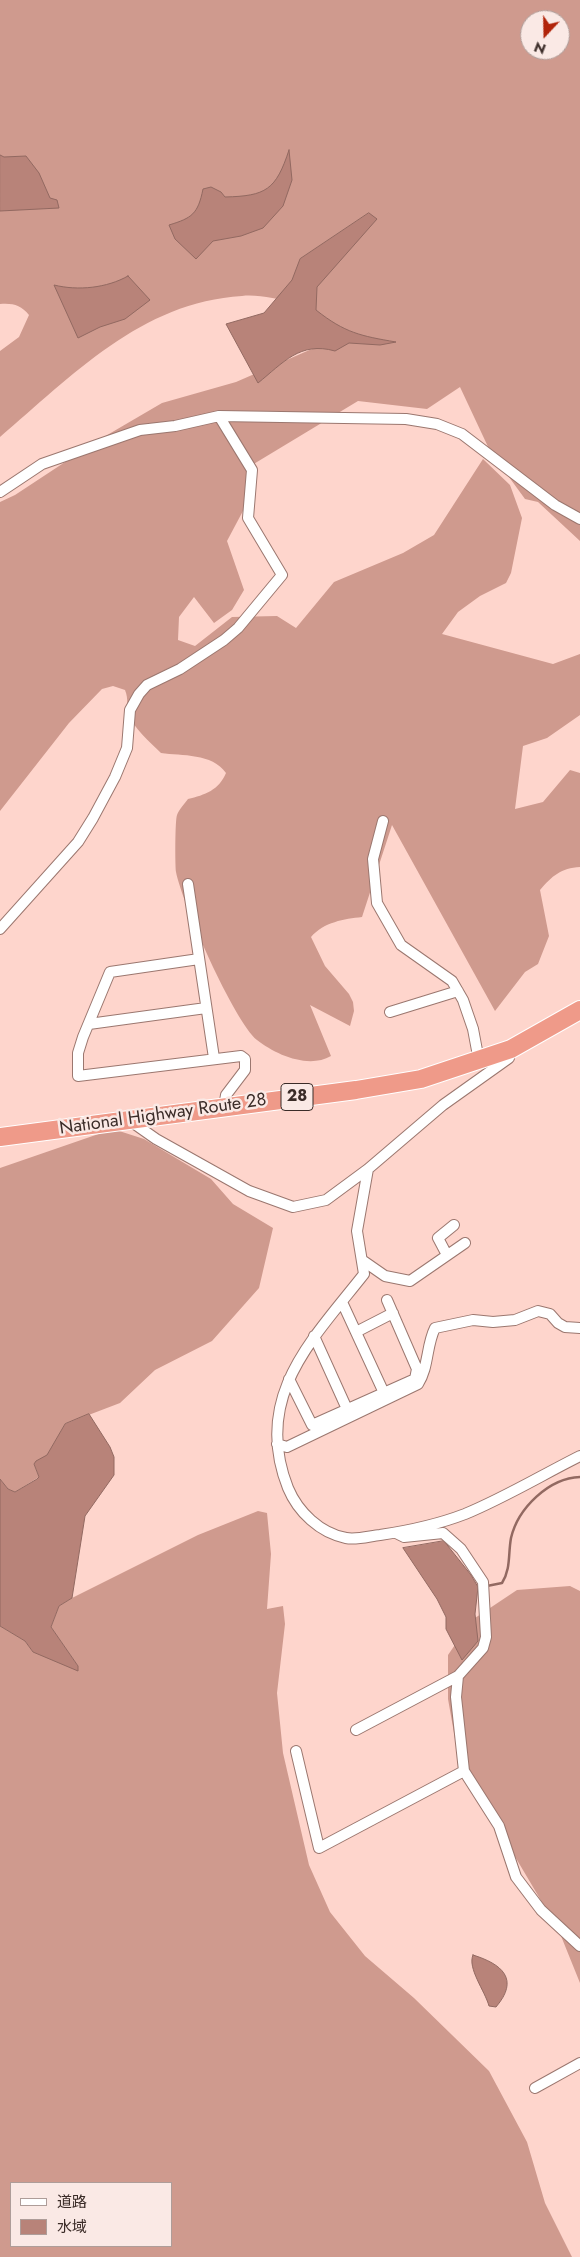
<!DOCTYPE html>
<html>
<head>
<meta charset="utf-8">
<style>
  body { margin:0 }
  #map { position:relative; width:580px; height:2257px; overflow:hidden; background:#fed5cc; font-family:Jost,"Noto Sans JP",sans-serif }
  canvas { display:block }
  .legend { position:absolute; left:10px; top:2182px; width:162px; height:65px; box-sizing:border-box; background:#fae9e5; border:1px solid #ae9d99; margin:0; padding:6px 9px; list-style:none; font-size:15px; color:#3b2c28 }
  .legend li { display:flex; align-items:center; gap:10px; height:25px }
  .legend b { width:25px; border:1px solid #ae9d99 }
  .north { position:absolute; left:520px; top:10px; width:50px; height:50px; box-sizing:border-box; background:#fae9e5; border:1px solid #ae9d99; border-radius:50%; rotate:201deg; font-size:14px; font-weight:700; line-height:20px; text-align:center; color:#3b2c28 }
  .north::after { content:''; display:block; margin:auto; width:18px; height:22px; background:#b1240a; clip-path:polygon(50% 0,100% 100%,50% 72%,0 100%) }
</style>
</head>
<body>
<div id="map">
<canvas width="580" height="2257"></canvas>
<ul class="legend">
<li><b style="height:6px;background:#fff"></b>道路</li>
<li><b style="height:14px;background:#b88379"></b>水域</li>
</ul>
<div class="north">N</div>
</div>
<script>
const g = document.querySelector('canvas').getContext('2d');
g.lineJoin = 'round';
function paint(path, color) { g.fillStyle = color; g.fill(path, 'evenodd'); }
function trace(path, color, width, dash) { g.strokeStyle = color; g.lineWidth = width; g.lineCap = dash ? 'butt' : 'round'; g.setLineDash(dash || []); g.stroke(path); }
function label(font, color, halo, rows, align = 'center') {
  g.font = font + ' Jost,sans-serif'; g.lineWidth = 5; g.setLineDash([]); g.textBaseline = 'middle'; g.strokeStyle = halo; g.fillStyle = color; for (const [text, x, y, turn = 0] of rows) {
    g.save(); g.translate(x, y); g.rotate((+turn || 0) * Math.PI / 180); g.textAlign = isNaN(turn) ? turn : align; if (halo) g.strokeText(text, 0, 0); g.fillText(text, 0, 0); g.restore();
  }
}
const forest = new Path2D(`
  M 0,0 L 580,0 L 580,541 L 538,502 L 525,499 L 490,451 L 460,387 L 427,409 L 358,401 L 252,465 L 244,509 L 227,541 L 244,590 L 232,610 L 214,623 L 194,597 L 179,617 L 178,640 L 195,646 L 232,617 L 277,616 L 296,628 L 334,582 L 403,553 L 434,535 L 483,459 L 510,485 L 522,518 L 511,573 L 506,583 L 480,596 L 458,612 L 442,634 L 553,664 L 580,654 L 580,715 L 547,738 L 523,746 L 515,809 L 543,802 L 570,770 L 580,773 L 580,867 C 561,868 552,876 540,890 L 549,936 L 538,964 L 525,972 L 495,1011 L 392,825 L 362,917 C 344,919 324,922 311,937 L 325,966 L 349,994 L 353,1002 L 354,1011 L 350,1026 L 310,1005 L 331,1056 C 309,1069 276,1055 257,1040 C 234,1021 182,903 176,872 C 175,865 175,820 177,815 C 179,810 184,804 188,799 C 205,795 219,790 226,773 C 212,753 182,756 161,753 C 150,742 133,728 128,713 C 126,706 129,700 125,690 L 113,686 L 102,689 L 69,723 L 0,811 L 0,502 L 15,495 L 97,441 L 162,403 L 236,382 L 321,345 L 295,302 C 278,300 259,294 242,296 C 141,302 72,376 0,437 L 0,351 L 19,337 L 29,315 C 21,305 13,303 0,304 ZM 530,20 L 560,20 L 560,50 L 530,50 Z
  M 113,1129 L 144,1139 L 211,1179 L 233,1204 L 273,1228 L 259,1288 L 212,1341 L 155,1370 L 120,1403 L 65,1424 L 48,1455 L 34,1464 L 39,1477 L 15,1492 L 8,1489 L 0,1479 L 0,1168 Z
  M 258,1511 L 267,1513 L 271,1554 L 267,1609 L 283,1606 L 285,1624 L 277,1693 L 283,1753 L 309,1865 L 330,1912 L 365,1956 L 414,1998 L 489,2071 L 527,2142 L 545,2203 L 572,2257 L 0,2257 L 0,1626 L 25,1641 L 33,1652 L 78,1666 L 51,1627 L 59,1606 L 72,1598 L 198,1535 ZM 11,2183 L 171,2183 L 171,2246 L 11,2246 Z
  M 570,1586 L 580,1591 L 580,1983 L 559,1931 L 507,1843 L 457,1750 L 448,1699 L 448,1655 L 472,1620 L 517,1590 Z`);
const water = new Path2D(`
  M 289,150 L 292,180 L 283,206 L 263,228 L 241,236 L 213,241 L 196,259 L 175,239 L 169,225 C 192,218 198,214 203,189 L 211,187 L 221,192 L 225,197 C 266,196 276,190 289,150 Z
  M 0,155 L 4,157 L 26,156 L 39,173 L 50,198 L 57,200 L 59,208 L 0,211 Z
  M 369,213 L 377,219 L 317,287 L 316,310 C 345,333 361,336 396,342 L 380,345 L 349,343 L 335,351 C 300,341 283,363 258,383 L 226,324 L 264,313 L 292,280 L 300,259 Z
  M 128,276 L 150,300 L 125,319 L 100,327 L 78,338 L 54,285 C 78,291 107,288 128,276 Z
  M 89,1414 L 110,1447 L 114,1457 L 114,1475 L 85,1516 L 72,1598 L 59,1606 L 51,1627 L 78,1666 L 78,1671 L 33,1652 L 25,1641 L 0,1626 L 0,1479 L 8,1489 L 15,1492 L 37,1479 L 39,1477 L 34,1464 L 36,1461 L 47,1455 L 65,1424 Z
  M 444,1541 L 471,1575 L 478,1587 L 475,1614 L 478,1641 L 462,1660 L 446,1629 L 446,1617 L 437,1599 L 403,1548 Z
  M 473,1955 C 502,1964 520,1979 496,2007 L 489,2006 C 485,1991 467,1968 473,1955 Z`);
const stream = new Path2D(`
  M 487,1586 L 502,1583 C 511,1569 508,1554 511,1538 C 518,1508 549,1478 580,1477`);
const street = new Path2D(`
  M 0,492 L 42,464 L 140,430 L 175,426 L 219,416 L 406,419 L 437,424 L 462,434 L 555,505 L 580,519
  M 383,821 L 373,859 L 377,903 L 401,945 L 452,981 L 463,1000 L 473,1029 L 479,1061
  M 188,884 L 214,1058
  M 0,929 L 78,842 L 93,818 L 115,777 L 127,748 L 130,710 L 139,694 L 147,685 L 180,669 L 224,640 L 238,628 L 282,575 L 248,518 L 252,470 L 219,416
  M 199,959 L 110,972 L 83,1037 L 78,1053 L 78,1076 L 241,1056 L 245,1059 L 245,1070 L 226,1095 L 224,1107
  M 390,1012 L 458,991
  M 89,1024 L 206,1008
  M 129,1120 L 156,1139 L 249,1191 L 293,1207 L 326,1200 L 368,1169 L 443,1105 L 509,1058 L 511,1049
  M 368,1169 L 357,1231 L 364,1274 C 312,1340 252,1397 288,1488 C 298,1512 320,1533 346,1538 C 357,1540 370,1536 380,1535 C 407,1531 439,1524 465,1514 C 504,1498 542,1475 580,1456
  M 447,1255 L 438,1238 L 454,1225
  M 362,1260 L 385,1276 L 410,1281 L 465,1243
  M 342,1302 L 384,1393
  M 356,1332 L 393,1313
  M 314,1336 L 347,1409
  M 289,1379 L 312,1425 L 415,1379 L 417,1369 L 387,1300
  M 277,1444 L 287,1447 L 418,1384 C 429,1367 426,1346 435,1328 L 473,1320 L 493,1322 L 515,1320 L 538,1311 L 550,1314 L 558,1323 L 565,1327 L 580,1328
  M 458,1676 L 456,1697 L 464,1771 L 499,1826 L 516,1877 L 541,1910 L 580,1946
  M 356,1730 L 458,1676 L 483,1648 L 486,1637 L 483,1582 L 461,1549 L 443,1533 L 404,1537 L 396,1533
  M 296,1751 L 319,1848 L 464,1771
  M 535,2088 L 580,2063`);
const highway = new Path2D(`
  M 0,1137 L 356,1090 L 421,1079 L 511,1049 L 580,1010`);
const shields = [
  [297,1097,32]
];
const shieldNames = [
  ["28",297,1097]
];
const streetNames = [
  ["National Highway Route 28",163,1115,-8]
];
paint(forest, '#cf9a8e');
paint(water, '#b88379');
trace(water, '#926961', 1);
trace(stream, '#926961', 2.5);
trace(street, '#9b776f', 12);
trace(highway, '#fff', 20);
trace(street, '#fff', 10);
trace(highway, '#ef9a89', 18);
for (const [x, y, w] of shields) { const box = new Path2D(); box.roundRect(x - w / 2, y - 13.5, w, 27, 4); g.fillStyle = '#fae9e5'; g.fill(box); trace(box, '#3b2c28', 1); }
label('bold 16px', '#3b2c28', null, shieldNames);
label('18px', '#3b2c28', '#fae9e5', streetNames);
</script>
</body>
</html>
